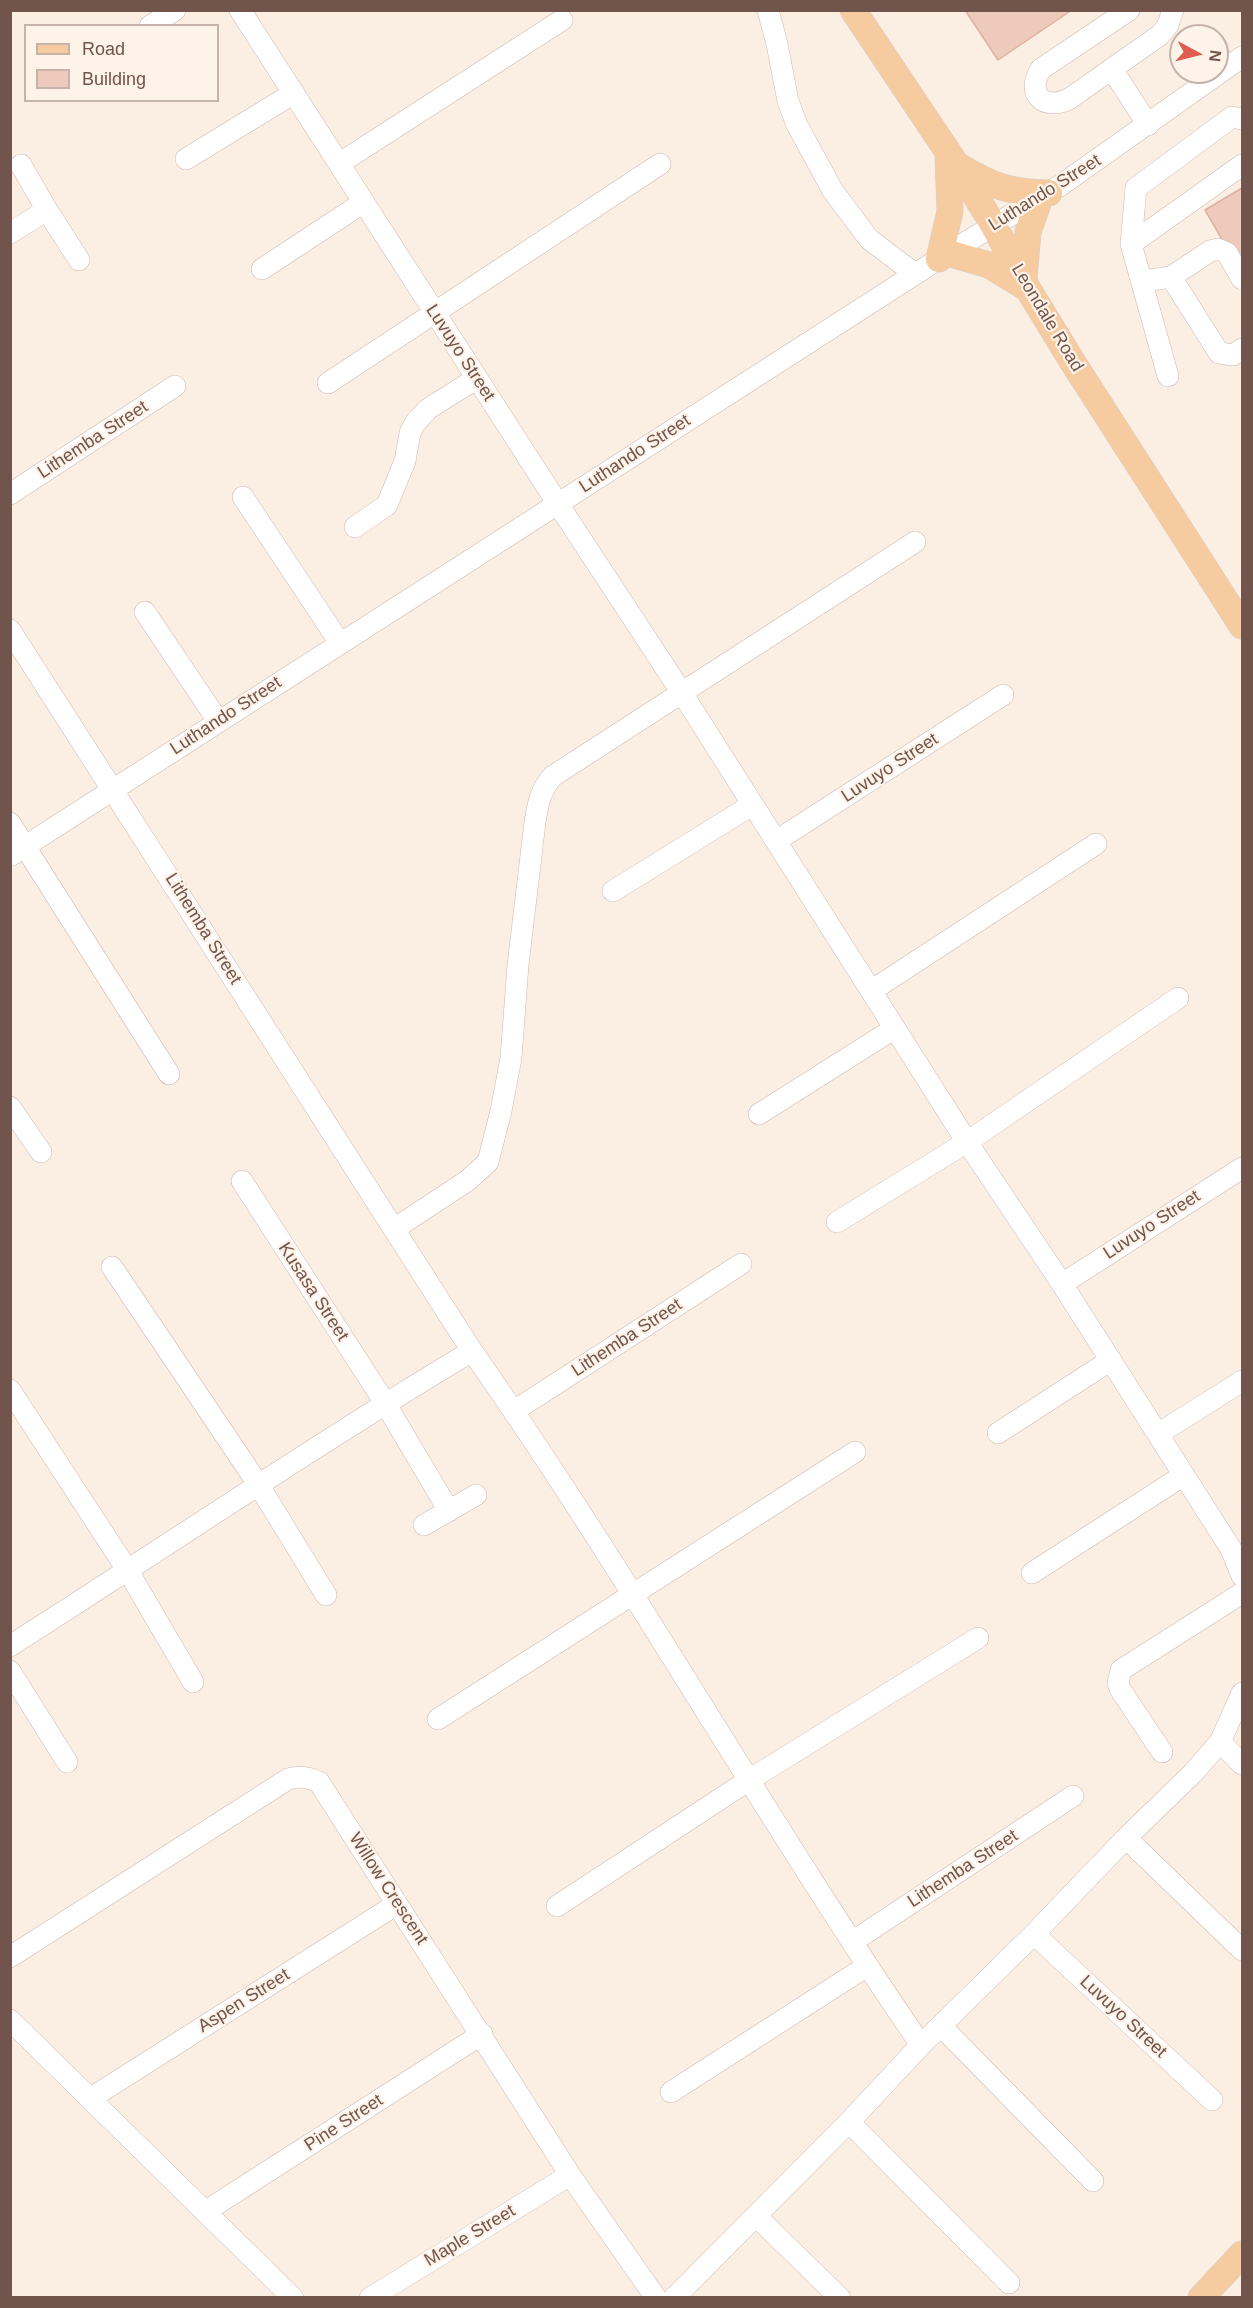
<!DOCTYPE html>
<html>
<head>
<meta charset="utf-8">
<style>
  body { margin:0 }
  #map { position:relative; width:1253px; height:2308px; overflow:hidden; background:#fbefe3; font-family:Helvetica,sans-serif }
  canvas { display:block }
  .frame { position:absolute; inset:0; border:12px solid #71544b; pointer-events:none }
  .legend { position:absolute; left:24px; top:24px; width:195px; height:78px; box-sizing:border-box; background:#fef3e9; border:2px solid #c6b3aa; margin:0; padding:8px 10px; list-style:none; font-size:18px; color:#71544b }
  .legend li { display:flex; align-items:center; gap:12px; height:30px }
  .legend b { width:30px; border:2px solid #c6b3aa }
  .north { position:absolute; left:1169px; top:24px; width:60px; height:60px; box-sizing:border-box; background:#fef3e9; border:2px solid #c6b3aa; border-radius:50%; rotate:97deg; font-size:16px; font-weight:700; line-height:24px; text-align:center; color:#71544b }
  .north::after { content:''; display:block; margin:auto; width:21px; height:27px; background:#de5d50; clip-path:polygon(50% 0,100% 100%,50% 72%,0 100%) }
</style>
</head>
<body>
<div id="map">
<canvas width="1253" height="2308"></canvas>
<div class="frame"></div>
<ul class="legend">
<li><b style="height:8px;background:#f6cba0"></b>Road</li>
<li><b style="height:16px;background:#eecabd"></b>Building</li>
</ul>
<div class="north">N</div>
</div>
<script>
const g = document.querySelector('canvas').getContext('2d');
g.lineJoin = 'round';
function paint(path, color) { g.fillStyle = color; g.fill(path, 'evenodd'); }
function trace(path, color, width, dash) { g.strokeStyle = color; g.lineWidth = width; g.lineCap = dash ? 'butt' : 'round'; g.setLineDash(dash || []); g.stroke(path); }
function label(font, color, halo, rows, align = 'center') {
  g.font = font + ' Helvetica,sans-serif'; g.lineWidth = 4.5; g.setLineDash([]); g.textBaseline = 'middle'; g.strokeStyle = halo; g.fillStyle = color; for (const [text, x, y, turn = 0] of rows) {
    g.save(); g.translate(x, y); g.rotate((+turn || 0) * Math.PI / 180); g.textAlign = isNaN(turn) ? turn : align; if (halo) g.strokeText(text, 0, 0); g.fillText(text, 0, 0); g.restore();
  }
}
const building = new Path2D(`
  M 965,10 L 1072,10 L 998,60 Z
  M 1242,188 L 1242,274 L 1205,210 Z`);
const minor = new Path2D(`
  M 240,10 L 558,504 L 682,693 L 967,1142 L 1062,1284 L 1231,1549 L 1242,1576
  M 768,10 L 777,44 L 788,101 L 797,125 L 833,191 L 869,239 L 915,274
  M 1129,10 L 1041,69 C 1025,94 1044,111 1069,99 L 1160,35 L 1168,25 L 1173,10
  M 150,26 L 175,10
  M 1112,69 L 1148,125
  M 1242,119 L 1232,117 L 1136,188 L 1131,244 L 1242,165
  M 186,159 L 294,93
  M 340,163 L 562,20
  M 21,165 L 47,210 L 79,260
  M 10,233 L 47,210
  M 1131,244 L 1168,376
  M 262,269 L 364,202
  M 1171,277 L 1219,353 L 1233,355 L 1242,349
  M 1143,281 L 1171,277 L 1210,251 L 1218,249 L 1227,253 L 1242,279
  M 328,383 L 660,164
  M 10,494 L 175,386
  M 243,497 L 340,643
  M 355,527 L 387,505 L 405,461 L 410,433 L 415,423 L 428,409 L 477,378
  M 145,612 L 218,721
  M 10,630 L 472,1351 C 630,1576 765,1818 921,2045
  M 10,823 L 169,1074
  M 776,841 L 1003,695
  M 10,856 L 948,253 L 1061,185 L 1242,57
  M 613,891 L 752,805
  M 871,991 L 1096,844
  M 10,1107 L 41,1152
  M 759,1114 L 895,1028
  M 242,1181 L 385,1403 L 449,1511
  M 837,1222 L 967,1142 L 1178,998
  M 394,1229 L 467,1181 L 488,1162 L 501,1111 L 511,1058 L 518,965 L 535,822 C 538,804 540,790 553,776 L 915,542
  M 112,1267 L 258,1484 L 326,1595
  M 1062,1284 L 1242,1168
  M 10,1390 L 128,1571 L 193,1682
  M 514,1411 L 741,1264
  M 998,1433 L 1111,1360
  M 1158,1434 L 1242,1381
  M 424,1525 L 476,1495
  M 1032,1573 L 1184,1475
  M 10,1646 C 164,1548 315,1445 472,1351
  M 10,1671 L 67,1762
  M 438,1719 L 855,1452
  M 1220,1742 L 1242,1764
  M 1162,1752 L 1120,1689 L 1118,1683 L 1121,1670 L 1242,1593
  M 1126,1838 L 1242,1950
  M 557,1906 L 749,1780 L 978,1638
  M 1034,1934 L 1212,2100
  M 852,1942 L 1073,1796
  M 10,1957 L 288,1779 C 300,1776 308,1777 319,1782 L 570,2175 L 656,2298
  M 10,2020 L 293,2298
  M 942,2027 L 1093,2181
  M 671,2092 L 867,1966
  M 91,2098 L 397,1904
  M 849,2122 L 1009,2283
  M 206,2211 L 482,2034
  M 756,2216 L 840,2298
  M 370,2298 L 570,2175
  M 674,2298 L 849,2122 L 921,2045 L 1034,1934 L 1126,1838 L 1193,1773 L 1220,1742 L 1242,1693`);
const major = new Path2D(`
  M 853,10 L 956,164 L 994,226 L 1028,289 L 1072,361 L 1242,626
  M 959,166 C 992,186 1010,193 1049,193
  M 948,253 L 989,265 L 1025,287
  M 939,259 L 950,211 L 948,156
  M 1024,279 L 1028,232 L 1040,198
  M 1201,2298 L 1242,2254`);
const streetNames = [
  ["Luthando Street",1045,193,-32],
  ["Leondale Road",1047,318,59],
  ["Luvuyo Street",460,353,57],
  ["Lithemba Street",93,440,-33],
  ["Luthando Street",635,454,-33],
  ["Luthando Street",226,716,-33],
  ["Luvuyo Street",890,768,-33],
  ["Lithemba Street",203,929,58],
  ["Luvuyo Street",1152,1225,-33],
  ["Kusasa Street",313,1292,57],
  ["Lithemba Street",627,1338,-33],
  ["Lithemba Street",963,1869,-33],
  ["Willow Crescent",388,1889,57],
  ["Aspen Street",244,2001,-32],
  ["Luvuyo Street",1123,2017,43],
  ["Pine Street",344,2123,-33],
  ["Maple Street",470,2236,-31]
];
paint(building, '#eecabd');
trace(building, '#e0af9e', 1.5);
trace(minor, '#cdb8ae', 22);
trace(major, '#d7cfcd', 27);
trace(minor, '#fff', 21);
trace(major, '#f6cba0', 26);
label('18px', '#71544b', '#fef3e9', streetNames);
</script>
</body>
</html>
